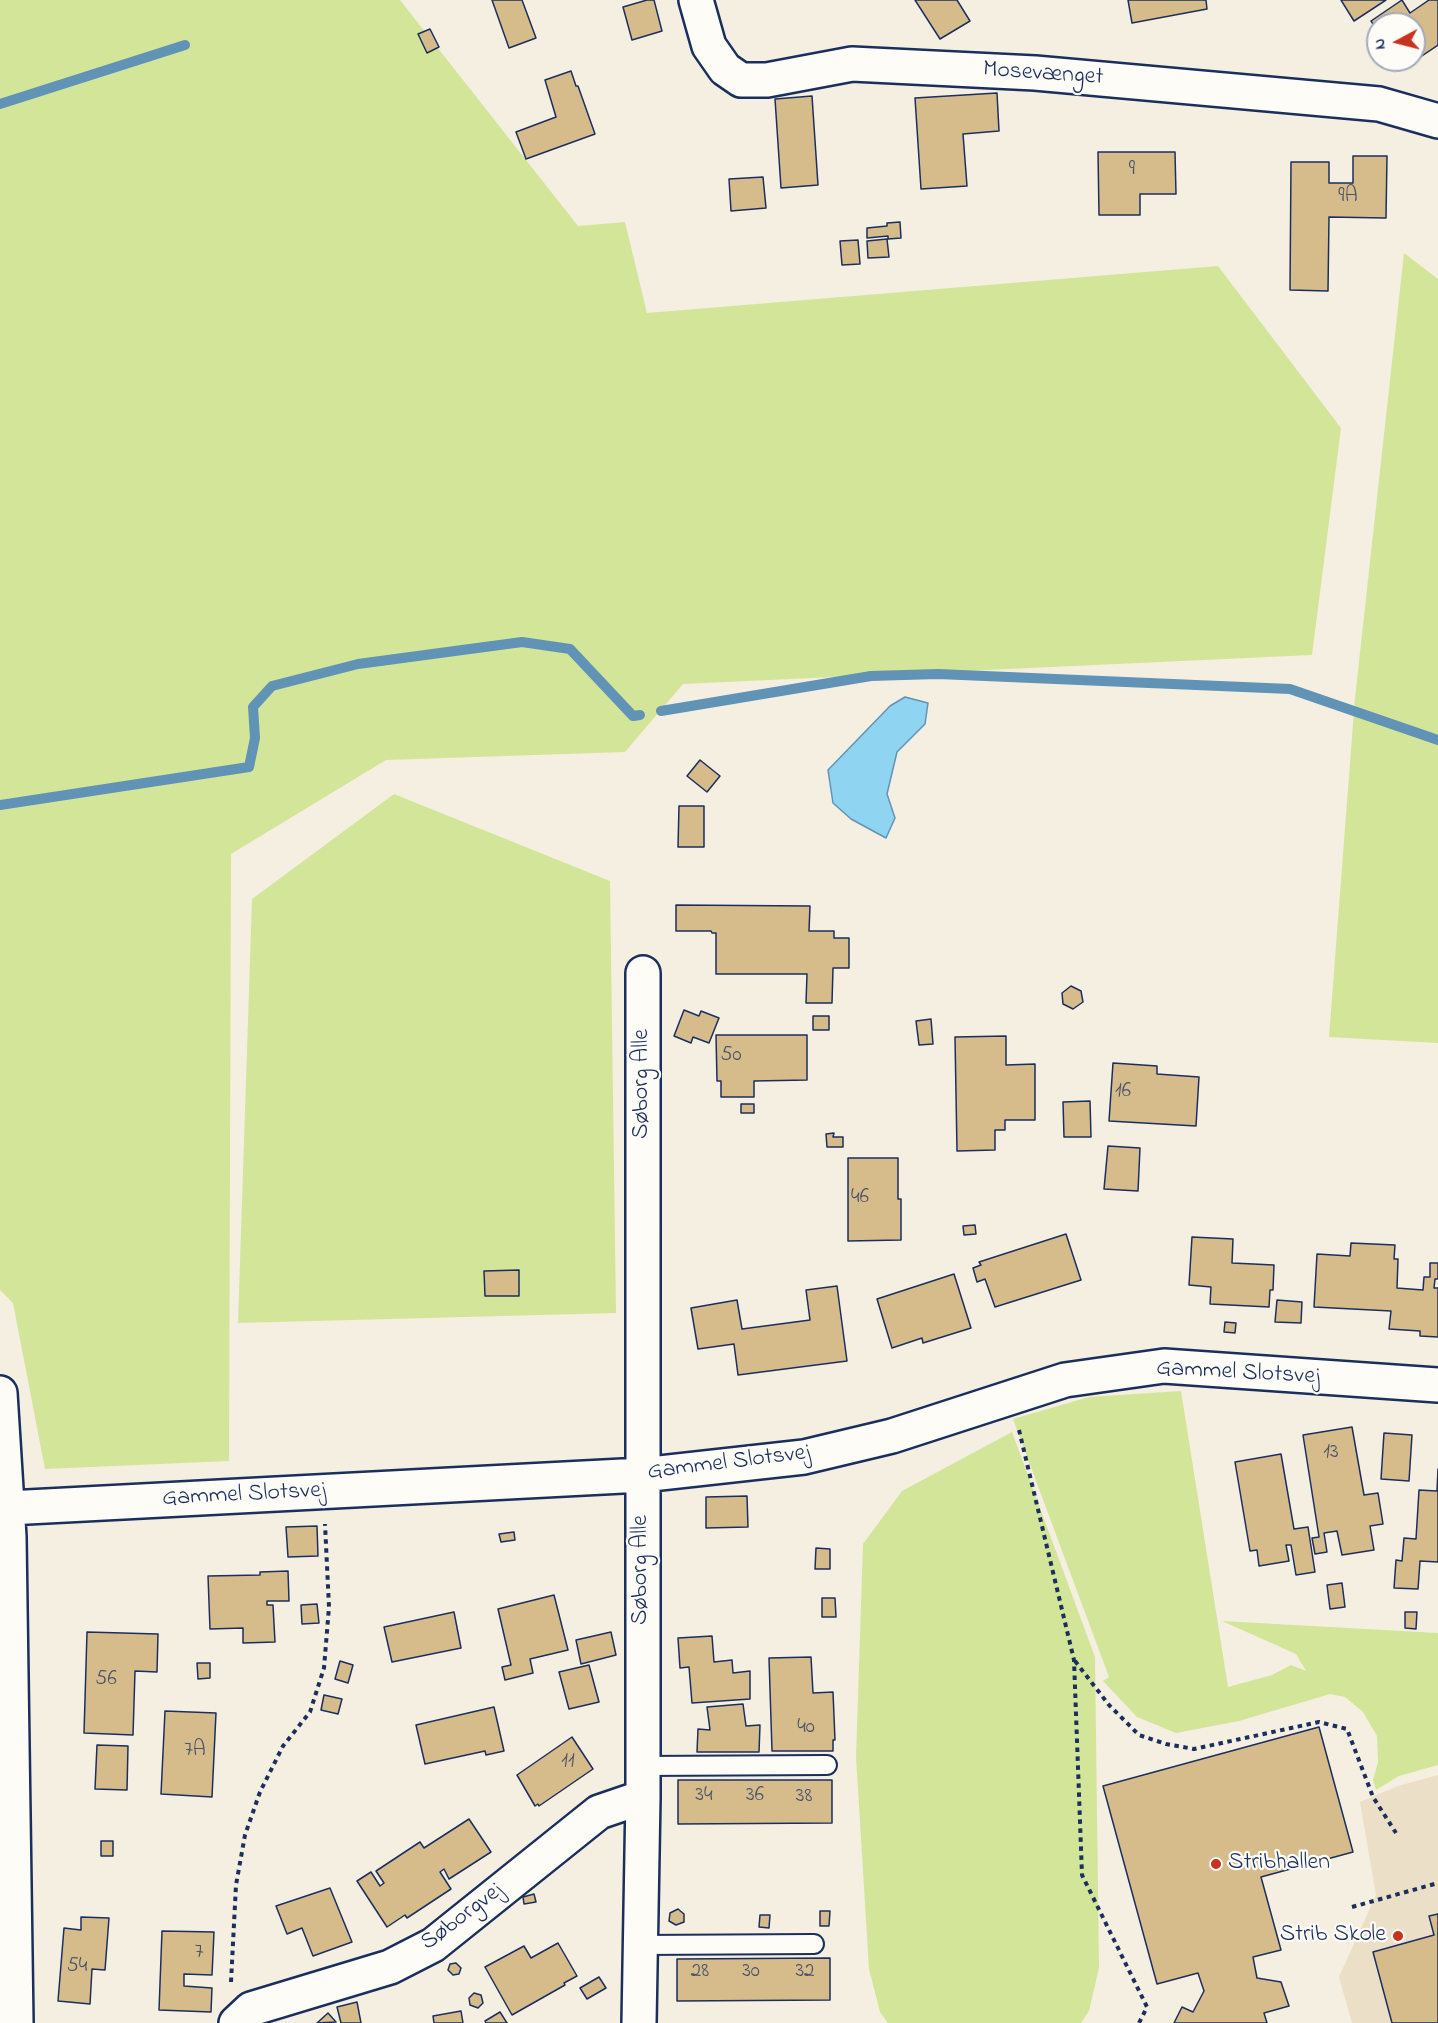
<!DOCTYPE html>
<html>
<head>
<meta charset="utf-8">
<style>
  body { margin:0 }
  #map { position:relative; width:1438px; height:2023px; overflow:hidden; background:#f5efe1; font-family:"Indie Flower",sans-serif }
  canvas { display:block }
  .north { position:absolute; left:1366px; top:12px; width:60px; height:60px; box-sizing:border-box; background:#fdfcf7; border:2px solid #a3aaba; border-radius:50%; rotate:263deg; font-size:16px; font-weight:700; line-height:24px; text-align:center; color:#1b2f5e }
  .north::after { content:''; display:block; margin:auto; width:21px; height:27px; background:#c8321e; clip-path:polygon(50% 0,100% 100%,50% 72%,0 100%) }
</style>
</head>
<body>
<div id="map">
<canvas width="1438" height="2023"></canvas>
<div class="north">N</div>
</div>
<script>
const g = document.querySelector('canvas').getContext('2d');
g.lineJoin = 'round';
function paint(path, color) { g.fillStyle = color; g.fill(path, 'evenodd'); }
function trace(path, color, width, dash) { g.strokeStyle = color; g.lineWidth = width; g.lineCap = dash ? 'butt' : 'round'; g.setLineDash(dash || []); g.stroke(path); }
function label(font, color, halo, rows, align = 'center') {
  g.font = font + ' "Indie Flower",sans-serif'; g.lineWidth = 4.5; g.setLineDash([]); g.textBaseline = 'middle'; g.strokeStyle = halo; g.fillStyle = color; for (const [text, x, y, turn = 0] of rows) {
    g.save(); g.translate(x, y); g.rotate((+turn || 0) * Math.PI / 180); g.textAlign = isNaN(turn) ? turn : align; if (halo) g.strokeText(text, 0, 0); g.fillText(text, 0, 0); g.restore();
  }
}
const built = new Path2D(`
  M 1438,1775 L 1438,2023 L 1352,2023 L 1339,1977 L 1376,1895 L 1360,1802 L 1398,1786 Z`);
const green = new Path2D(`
  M 0,0 L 400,0 L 578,226 L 625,222 L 647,313 L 1218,266 L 1341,428 L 1312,655 L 683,684 L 625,752 L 386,760 L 231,854 L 229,1461 L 45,1469 L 13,1303 L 0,1290 Z
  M 1404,253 L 1438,279 L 1438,1043 L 1329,1037 L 1355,698 Z
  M 394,794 L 610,881 L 616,1313 L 238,1323 L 252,899 Z
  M 1181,1391 L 1228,1687 L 1272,1675 L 1291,1665 L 1306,1671 L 1296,1654 L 1222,1621 L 1438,1633 L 1438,1765 L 1399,1776 L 1376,1790 L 1373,1780 L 1378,1762 L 1377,1736 L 1363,1712 L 1345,1697 L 1330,1694 L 1239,1721 L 1176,1733 L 1137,1717 L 1103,1681 L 1109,1677 L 1013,1419 L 1089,1397 Z
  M 1012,1432 L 1095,1657 L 1099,1968 L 1089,2011 L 1081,2023 L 888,2023 L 880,2012 L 869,1969 L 856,1757 L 863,1544 L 902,1491 Z`);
const water = new Path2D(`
  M 905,697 L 928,703 L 925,724 L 897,752 L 887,794 L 895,818 L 886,838 L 851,819 L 833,803 L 828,770 L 890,706 Z`);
const stream = new Path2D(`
  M 0,104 L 185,45
  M 661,711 L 871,676 L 938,674 L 1290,689 L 1438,740
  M 0,805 L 249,767 L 255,738 L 253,707 L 272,686 L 358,664 L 522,642 L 570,649 L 633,716 L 640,715`);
const building = new Path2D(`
  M 492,0 L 522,0 L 536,38 L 509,48 Z
  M 647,0 L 654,0 L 662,31 L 632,40 L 623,7 Z
  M 915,0 L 957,0 L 970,21 L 940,39 Z
  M 1128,0 L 1206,0 L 1207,9 L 1132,23 Z
  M 1341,0 L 1386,0 L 1354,21 Z
  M 1402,0 L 1410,13 L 1429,0 L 1438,0 L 1438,45 L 1401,70 L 1395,60 L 1414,60 L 1414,24 L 1378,24 L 1378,31 L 1371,21 Z
  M 430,29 L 439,47 L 427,53 L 418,34 Z
  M 571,71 L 576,86 L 578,86 L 595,134 L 526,159 L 516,132 L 556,117 L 545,80 Z
  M 997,93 L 999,131 L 963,134 L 967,186 L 921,189 L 915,98 Z
  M 812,96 L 818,185 L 781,188 L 775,99 Z
  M 1098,152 L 1175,152 L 1176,194 L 1140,194 L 1140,215 L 1099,215 Z
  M 1353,156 L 1387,156 L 1386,218 L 1329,217 L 1328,291 L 1290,290 L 1291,162 L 1329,162 L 1329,183 L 1353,183 Z
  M 763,177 L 766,208 L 731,211 L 729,179 Z
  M 900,222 L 901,238 L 888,239 L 888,236 L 867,238 L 867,228 L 887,226 L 887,223 Z
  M 887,239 L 889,257 L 868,258 L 867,241 Z
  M 858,240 L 860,264 L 842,265 L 840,241 Z
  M 700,760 L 720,776 L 707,792 L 687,776 Z
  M 679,806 L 704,806 L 704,847 L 678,847 Z
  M 676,905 L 810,906 L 809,931 L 834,931 L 834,938 L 849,938 L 849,968 L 833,968 L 832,1003 L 806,1003 L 807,974 L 716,974 L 716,933 L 712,933 L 711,931 L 676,931 Z
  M 1071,986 L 1081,991 L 1083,1002 L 1073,1009 L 1063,1004 L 1062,993 Z
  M 684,1010 L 699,1016 L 701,1011 L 719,1018 L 709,1043 L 693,1037 L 691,1043 L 674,1036 Z
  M 813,1016 L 829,1016 L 829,1030 L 813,1030 Z
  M 931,1019 L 933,1044 L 919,1045 L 916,1021 Z
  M 716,1035 L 807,1035 L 807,1080 L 754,1081 L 754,1097 L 721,1097 L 721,1081 L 717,1081 Z
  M 1006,1036 L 1006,1065 L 1035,1064 L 1035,1120 L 1005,1120 L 1005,1130 L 995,1130 L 995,1150 L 957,1151 L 955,1037 Z
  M 1113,1063 L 1157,1066 L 1157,1074 L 1199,1077 L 1196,1126 L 1109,1121 Z
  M 1090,1101 L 1091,1137 L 1064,1137 L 1063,1102 Z
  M 741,1104 L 754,1104 L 754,1113 L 741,1113 Z
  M 834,1133 L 833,1137 L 843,1137 L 843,1147 L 827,1147 L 826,1134 Z
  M 1108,1146 L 1140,1148 L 1138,1191 L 1104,1189 Z
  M 848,1158 L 898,1158 L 898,1199 L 901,1199 L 901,1240 L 848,1241 Z
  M 975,1225 L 976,1234 L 964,1235 L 963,1226 Z
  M 1066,1234 L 1081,1280 L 995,1307 L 985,1279 L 977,1282 L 973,1268 L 981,1265 L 979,1262 Z
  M 1192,1237 L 1233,1239 L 1232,1263 L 1274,1265 L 1273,1290 L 1270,1290 L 1269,1307 L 1210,1304 L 1211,1287 L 1189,1285 Z
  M 1351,1243 L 1395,1245 L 1394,1259 L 1398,1259 L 1397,1288 L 1423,1290 L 1424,1277 L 1430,1277 L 1430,1263 L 1438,1263 L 1438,1279 L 1435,1279 L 1434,1288 L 1438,1288 L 1438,1337 L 1420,1336 L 1420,1331 L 1389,1329 L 1391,1311 L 1314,1307 L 1317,1254 L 1350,1256 Z
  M 519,1270 L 519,1296 L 485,1296 L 484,1271 Z
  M 954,1274 L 971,1328 L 923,1343 L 922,1338 L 892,1348 L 877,1299 Z
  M 837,1286 L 847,1361 L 738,1375 L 734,1344 L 698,1349 L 691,1308 L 737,1300 L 742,1329 L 810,1320 L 806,1290 Z
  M 1277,1300 L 1302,1302 L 1301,1323 L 1275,1322 Z
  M 1225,1322 L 1236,1323 L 1235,1333 L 1224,1332 Z
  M 1352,1427 L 1364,1495 L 1378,1493 L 1383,1524 L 1370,1526 L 1374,1550 L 1342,1555 L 1337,1531 L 1324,1533 L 1327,1552 L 1315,1554 L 1312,1538 L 1319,1537 L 1303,1435 Z
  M 1384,1433 L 1412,1435 L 1409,1481 L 1381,1479 Z
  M 1281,1454 L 1294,1529 L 1308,1527 L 1315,1572 L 1296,1575 L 1291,1545 L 1286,1545 L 1289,1561 L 1259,1566 L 1257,1550 L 1250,1551 L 1235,1462 Z
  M 1438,1469 L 1438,1562 L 1420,1561 L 1418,1589 L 1394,1588 L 1396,1560 L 1402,1561 L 1404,1538 L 1416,1539 L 1419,1490 L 1437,1491 Z
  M 747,1496 L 748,1527 L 706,1528 L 706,1497 Z
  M 317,1526 L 318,1556 L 288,1557 L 286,1527 Z
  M 514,1532 L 515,1540 L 501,1542 L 499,1534 Z
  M 816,1548 L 830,1549 L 830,1569 L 815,1569 Z
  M 288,1571 L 289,1601 L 267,1601 L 267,1605 L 273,1605 L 275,1642 L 243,1643 L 243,1628 L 210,1629 L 208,1576 L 260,1575 L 260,1572 Z
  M 1342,1583 L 1345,1607 L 1330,1609 L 1327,1585 Z
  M 554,1595 L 568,1650 L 530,1659 L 533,1673 L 505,1680 L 502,1667 L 511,1665 L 498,1609 Z
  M 822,1598 L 835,1598 L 836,1617 L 822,1617 Z
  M 317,1604 L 319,1623 L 302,1624 L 301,1605 Z
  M 454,1612 L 461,1648 L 392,1662 L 384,1627 Z
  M 1405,1612 L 1417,1612 L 1416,1629 L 1405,1628 Z
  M 87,1632 L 158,1634 L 157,1672 L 135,1671 L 133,1735 L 84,1733 Z
  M 611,1632 L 616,1655 L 581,1664 L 576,1640 Z
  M 712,1636 L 714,1662 L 732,1660 L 733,1673 L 750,1671 L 750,1699 L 692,1703 L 689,1667 L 680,1668 L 678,1638 Z
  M 811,1657 L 813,1693 L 833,1692 L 835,1740 L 833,1740 L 833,1751 L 772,1751 L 769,1658 Z
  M 340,1661 L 353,1665 L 348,1683 L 335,1679 Z
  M 197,1663 L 210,1663 L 210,1678 L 198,1679 Z
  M 589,1665 L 599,1702 L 569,1709 L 559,1672 Z
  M 324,1695 L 342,1699 L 338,1714 L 321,1710 Z
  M 743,1704 L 746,1726 L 760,1725 L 759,1752 L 697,1752 L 698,1729 L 710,1730 L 707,1707 Z
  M 494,1707 L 504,1751 L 486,1755 L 485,1751 L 425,1764 L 416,1725 Z
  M 165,1711 L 216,1713 L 212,1797 L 161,1794 Z
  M 1319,1727 L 1353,1852 L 1261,1877 L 1281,1950 L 1253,1957 L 1257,1978 L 1281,1982 L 1289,2006 L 1264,2013 L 1267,2023 L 1174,2023 L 1182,2007 L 1193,2012 L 1204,1991 L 1198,1973 L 1157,1984 L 1103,1786 Z
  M 572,1737 L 593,1769 L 539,1806 L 538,1804 L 535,1806 L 517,1775 Z
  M 97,1745 L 128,1746 L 127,1790 L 95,1789 Z
  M 678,1780 L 832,1780 L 832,1823 L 678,1824 Z
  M 469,1819 L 491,1852 L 449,1879 L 444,1869 L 440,1872 L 451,1889 L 407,1918 L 405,1915 L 387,1927 L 357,1881 L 371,1872 L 380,1886 L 384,1883 L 376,1871 L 420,1842 L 424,1848 Z
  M 101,1841 L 113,1841 L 113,1856 L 101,1856 Z
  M 330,1888 L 352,1942 L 313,1956 L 302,1928 L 287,1934 L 276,1906 Z
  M 534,1894 L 536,1902 L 524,1904 L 523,1897 Z
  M 678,1909 L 684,1914 L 684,1922 L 676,1925 L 669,1921 L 670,1913 Z
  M 820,1911 L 830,1911 L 829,1926 L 820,1926 Z
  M 1438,1914 L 1438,2023 L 1392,2023 L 1373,1952 L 1434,1935 L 1429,1916 Z
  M 760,1915 L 770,1915 L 769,1928 L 759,1927 Z
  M 81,1917 L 109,1918 L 105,1970 L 92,1969 L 90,2004 L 58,2001 L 64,1928 L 81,1930 Z
  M 162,1931 L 214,1932 L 212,1975 L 184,1974 L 184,1986 L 212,1988 L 211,2012 L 159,2010 Z
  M 558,1943 L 577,1976 L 564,1983 L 565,1985 L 512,2015 L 485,1967 L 524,1946 L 531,1958 Z
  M 830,1958 L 830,2000 L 677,2001 L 677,1959 Z
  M 456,1963 L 461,1968 L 459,1974 L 453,1975 L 448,1970 L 450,1964 Z
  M 599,1977 L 606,1988 L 587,1999 L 580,1988 Z
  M 474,1993 L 481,1995 L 483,2003 L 478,2008 L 470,2005 L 469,1998 Z
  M 357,2002 L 361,2023 L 341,2023 L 337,2007 Z
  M 461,2011 L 463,2023 L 434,2023 L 433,2016 Z
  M 500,2012 L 507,2023 L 486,2023 L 485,2021 Z
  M 328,2013 L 336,2022 L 317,2023 Z`);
const path = new Path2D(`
  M 1019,1430 L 1074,1660 L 1082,1875 L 1147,2007 L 1139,2023
  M 1075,1661 L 1109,1705 L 1139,1735 L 1166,1744 L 1194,1749 L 1319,1722 L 1347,1729 L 1373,1797 L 1396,1833
  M 1352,1907 L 1438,1883
  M 231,1982 L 236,1885 L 245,1835 L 260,1792 L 283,1746 L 310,1712 L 324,1668 L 329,1607 L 325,1524`);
const lane = new Path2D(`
  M 642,1766 L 827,1765
  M 640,1945 L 814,1944`);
const street = new Path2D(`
  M 696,0 L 709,46 L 725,69 L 741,80 L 767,80 L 852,64 L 1035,73 L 1379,104 L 1438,121
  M 0,1393 L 9,1537 L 16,2023
  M 8,1508 L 642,1475 L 804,1457 L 892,1436 L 1065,1380 L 1164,1366 L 1438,1385
  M 236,2023 L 251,2009 L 390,1967 L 433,1945 L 599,1812 L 643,1797
  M 639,2023 L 643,1797 L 643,973`);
const markers = [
  [1216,1864,6,"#c8321e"],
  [1398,1936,6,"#c8321e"]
];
const numberNames = [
  ["9",1132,171],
  ["9A",1348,198],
  ["50",731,1057],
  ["16",1123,1093],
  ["46",860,1199],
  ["13",1331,1454],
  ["56",106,1681],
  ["40",806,1729],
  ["7A",195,1752],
  ["11",568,1763],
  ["34",704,1797],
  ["36",755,1797],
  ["38",804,1798],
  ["7",199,1954],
  ["54",77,1968],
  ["28",700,1973],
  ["30",751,1973],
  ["32",805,1973]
];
const streetNames = [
  ["Mosevænget",1043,75,4],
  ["Søborg Alle",643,1084,-90],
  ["Gammel Slotsvej",1238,1374,3],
  ["Gammel Slotsvej",729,1464,-7],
  ["Gammel Slotsvej",244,1496,-3],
  ["Søborg Alle",642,1570,-90],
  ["Søborgvej",463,1918,-37]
];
const poiNames = [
  ["Stribhallen",1228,1864],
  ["Strib Skole",1386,1936,"right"]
];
paint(built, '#ecdfc7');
paint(green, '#d3e599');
paint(water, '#8fd5f1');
trace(water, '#6193b6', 1.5);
trace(stream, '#6193b6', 10);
paint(building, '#d6bb8b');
trace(building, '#1b2f5e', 1.5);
trace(lane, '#1b2f5e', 22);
trace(street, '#1b2f5e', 38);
trace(path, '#1b2f5e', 4, [4.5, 4.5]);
trace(lane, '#fdfcf7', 18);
trace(street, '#fdfcf7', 33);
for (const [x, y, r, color] of markers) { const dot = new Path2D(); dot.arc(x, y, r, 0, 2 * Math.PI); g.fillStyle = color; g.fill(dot); trace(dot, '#fdfcf7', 2); }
label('21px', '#4a5269', null, numberNames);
label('24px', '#1b2f5e', '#fdfcf7', streetNames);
label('24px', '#1b2f5e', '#fdfcf7', poiNames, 'left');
</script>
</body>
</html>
